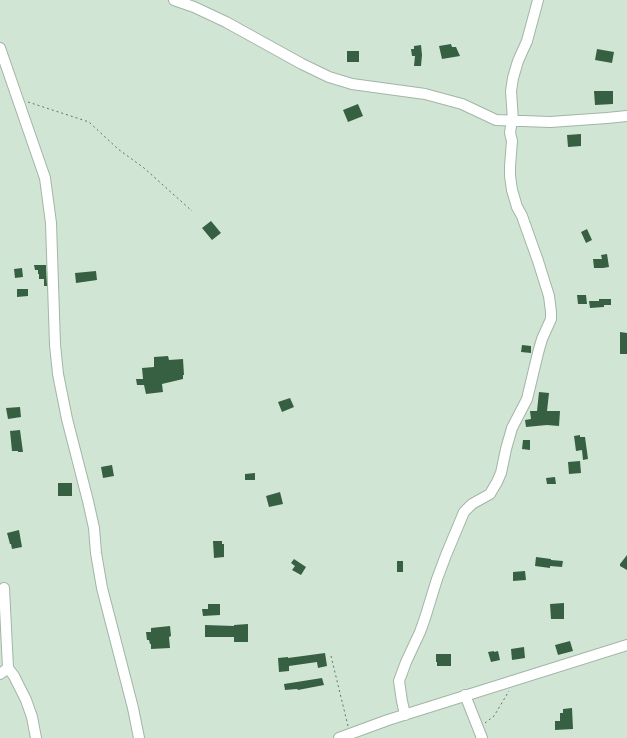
<!DOCTYPE html>
<html>
<head>
<meta charset="utf-8">
<style>
  body { margin:0 }
  canvas { display:block; background:#d0e5d4 }
</style>
</head>
<body>
<canvas width="627" height="738"></canvas>
<script>
const g = document.querySelector('canvas').getContext('2d');
g.lineJoin = 'round';
function paint(path, color) { g.fillStyle = color; g.fill(path, 'evenodd'); }
function trace(path, color, width, dash) { g.strokeStyle = color; g.lineWidth = width; g.lineCap = dash ? 'butt' : 'round'; g.setLineDash(dash || []); g.stroke(path); }
const building = new Path2D(`
  M 451,44 L 452,47 L 456,47 L 460,56 L 442,59 L 439,46 Z
  M 421,45 L 422,55 L 421,66 L 414,66 L 415,56 L 412,56 L 411,49 L 414,49 L 414,46 Z
  M 597,49 L 614,52 L 612,63 L 595,60 Z
  M 347,51 L 359,51 L 359,62 L 347,62 Z
  M 594,91 L 613,91 L 613,104 L 595,105 Z
  M 358,104 L 363,116 L 348,122 L 343,110 Z
  M 581,134 L 581,146 L 568,147 L 567,135 Z
  M 211,221 L 221,233 L 212,240 L 202,228 Z
  M 587,229 L 592,240 L 586,243 L 581,232 Z
  M 607,254 L 609,267 L 603,268 L 594,268 L 593,259 L 602,259 L 601,255 Z
  M 34,265 L 46,265 L 47,286 L 44,286 L 44,279 L 39,279 L 39,274 L 38,274 L 38,270 L 35,270 Z
  M 22,268 L 23,277 L 15,278 L 14,269 Z
  M 96,271 L 97,280 L 76,283 L 75,273 Z
  M 17,289 L 28,289 L 28,296 L 17,297 Z
  M 577,295 L 586,295 L 587,304 L 578,304 Z
  M 599,299 L 611,299 L 611,305 L 604,305 L 604,307 L 590,308 L 589,301 L 599,301 Z
  M 620,332 L 627,333 L 627,354 L 620,354 Z
  M 522,345 L 531,346 L 531,353 L 521,352 Z
  M 168,356 L 169,360 L 183,359 L 184,375 L 183,375 L 183,379 L 162,384 L 163,392 L 146,394 L 144,385 L 137,385 L 136,379 L 143,379 L 142,368 L 154,367 L 154,357 Z
  M 539,392 L 549,393 L 547,411 L 560,411 L 559,426 L 547,425 L 526,427 L 525,420 L 531,419 L 530,411 L 537,411 Z
  M 290,398 L 294,407 L 282,412 L 278,402 Z
  M 20,407 L 21,417 L 8,419 L 6,408 Z
  M 20,430 L 23,452 L 18,452 L 18,451 L 12,451 L 10,431 Z
  M 580,435 L 580,437 L 585,437 L 588,459 L 583,460 L 582,450 L 576,451 L 574,436 Z
  M 523,440 L 530,440 L 530,450 L 522,449 Z
  M 580,461 L 581,473 L 569,474 L 568,462 Z
  M 112,465 L 114,476 L 103,478 L 101,467 Z
  M 255,473 L 255,480 L 245,480 L 245,474 Z
  M 555,477 L 556,484 L 547,484 L 546,478 Z
  M 58,483 L 72,483 L 72,496 L 58,496 Z
  M 280,492 L 283,504 L 269,507 L 266,496 Z
  M 19,530 L 22,547 L 12,549 L 11,544 L 10,544 L 7,533 Z
  M 213,541 L 222,541 L 222,544 L 224,544 L 224,557 L 214,558 Z
  M 627,555 L 627,570 L 620,566 L 620,564 Z
  M 536,557 L 551,559 L 551,560 L 563,561 L 562,567 L 550,566 L 550,568 L 535,566 Z
  M 294,559 L 306,567 L 301,575 L 292,570 L 295,566 L 291,563 Z
  M 397,561 L 403,561 L 403,572 L 397,572 Z
  M 525,571 L 526,580 L 513,581 L 513,572 Z
  M 564,603 L 564,619 L 551,619 L 550,604 Z
  M 208,604 L 220,604 L 220,615 L 203,616 L 202,609 L 208,609 Z
  M 248,624 L 248,642 L 234,642 L 234,637 L 205,637 L 205,625 L 234,626 L 234,625 Z
  M 170,626 L 171,636 L 169,637 L 170,648 L 151,649 L 151,644 L 150,644 L 149,640 L 147,640 L 146,632 L 151,632 L 151,628 Z
  M 570,641 L 573,651 L 558,655 L 555,645 Z
  M 524,647 L 525,658 L 512,660 L 511,649 Z
  M 494,651 L 494,652 L 498,651 L 500,660 L 491,662 L 488,652 Z
  M 325,653 L 327,666 L 318,668 L 317,662 L 289,666 L 289,671 L 279,672 L 278,658 L 288,657 L 288,658 Z
  M 436,654 L 451,654 L 451,666 L 437,666 L 437,662 L 436,662 Z
  M 322,678 L 324,685 L 298,690 L 297,689 L 285,690 L 284,684 Z
  M 572,708 L 573,729 L 555,730 L 555,721 L 560,721 L 560,713 L 563,713 L 563,709 Z`);
const path = new Path2D(`
  M 28,102 L 89,122 L 118,149 L 144,168 L 192,211
  M 331,656 L 348,726
  M 485,723 L 494,716 L 509,691`);
const minor = new Path2D(`
  M 174,0 L 194,7 L 226,22 L 302,64 L 329,77 L 352,84 L 425,94 L 462,104 L 496,120 L 550,122 L 607,118 L 627,116
  M 0,48 L 45,178 L 51,223 L 55,345 L 58,374 L 67,419 L 88,501 L 94,528 L 96,553 L 102,588 L 133,708 L 139,738
  M 8,668 L 14,676 L 26,700 L 32,717 L 36,738
  M 0,674 L 8,668 L 4,588
  M 465,695 L 482,738
  M 405,715 L 402,701 L 399,681 L 406,662 L 420,632 L 425,618 L 437,579 L 446,555 L 464,512 L 472,504 L 490,494 L 497,482 L 501,473 L 506,449 L 512,428 L 527,399 L 538,353 L 542,339 L 551,319 L 551,312 L 549,296 L 538,261 L 522,216 L 517,207 L 512,190 L 510,176 L 510,166 L 512,141 L 510,133 L 511,126 L 513,121 L 511,91 L 513,78 L 518,61 L 527,41 L 538,0
  M 339,738 L 388,720 L 627,645`);
paint(building, '#376042');
trace(minor, '#a2b5a6', 12);
trace(path, '#657267', 1, [2, 3]);
trace(minor, '#fff', 10);
</script>
</body>
</html>
